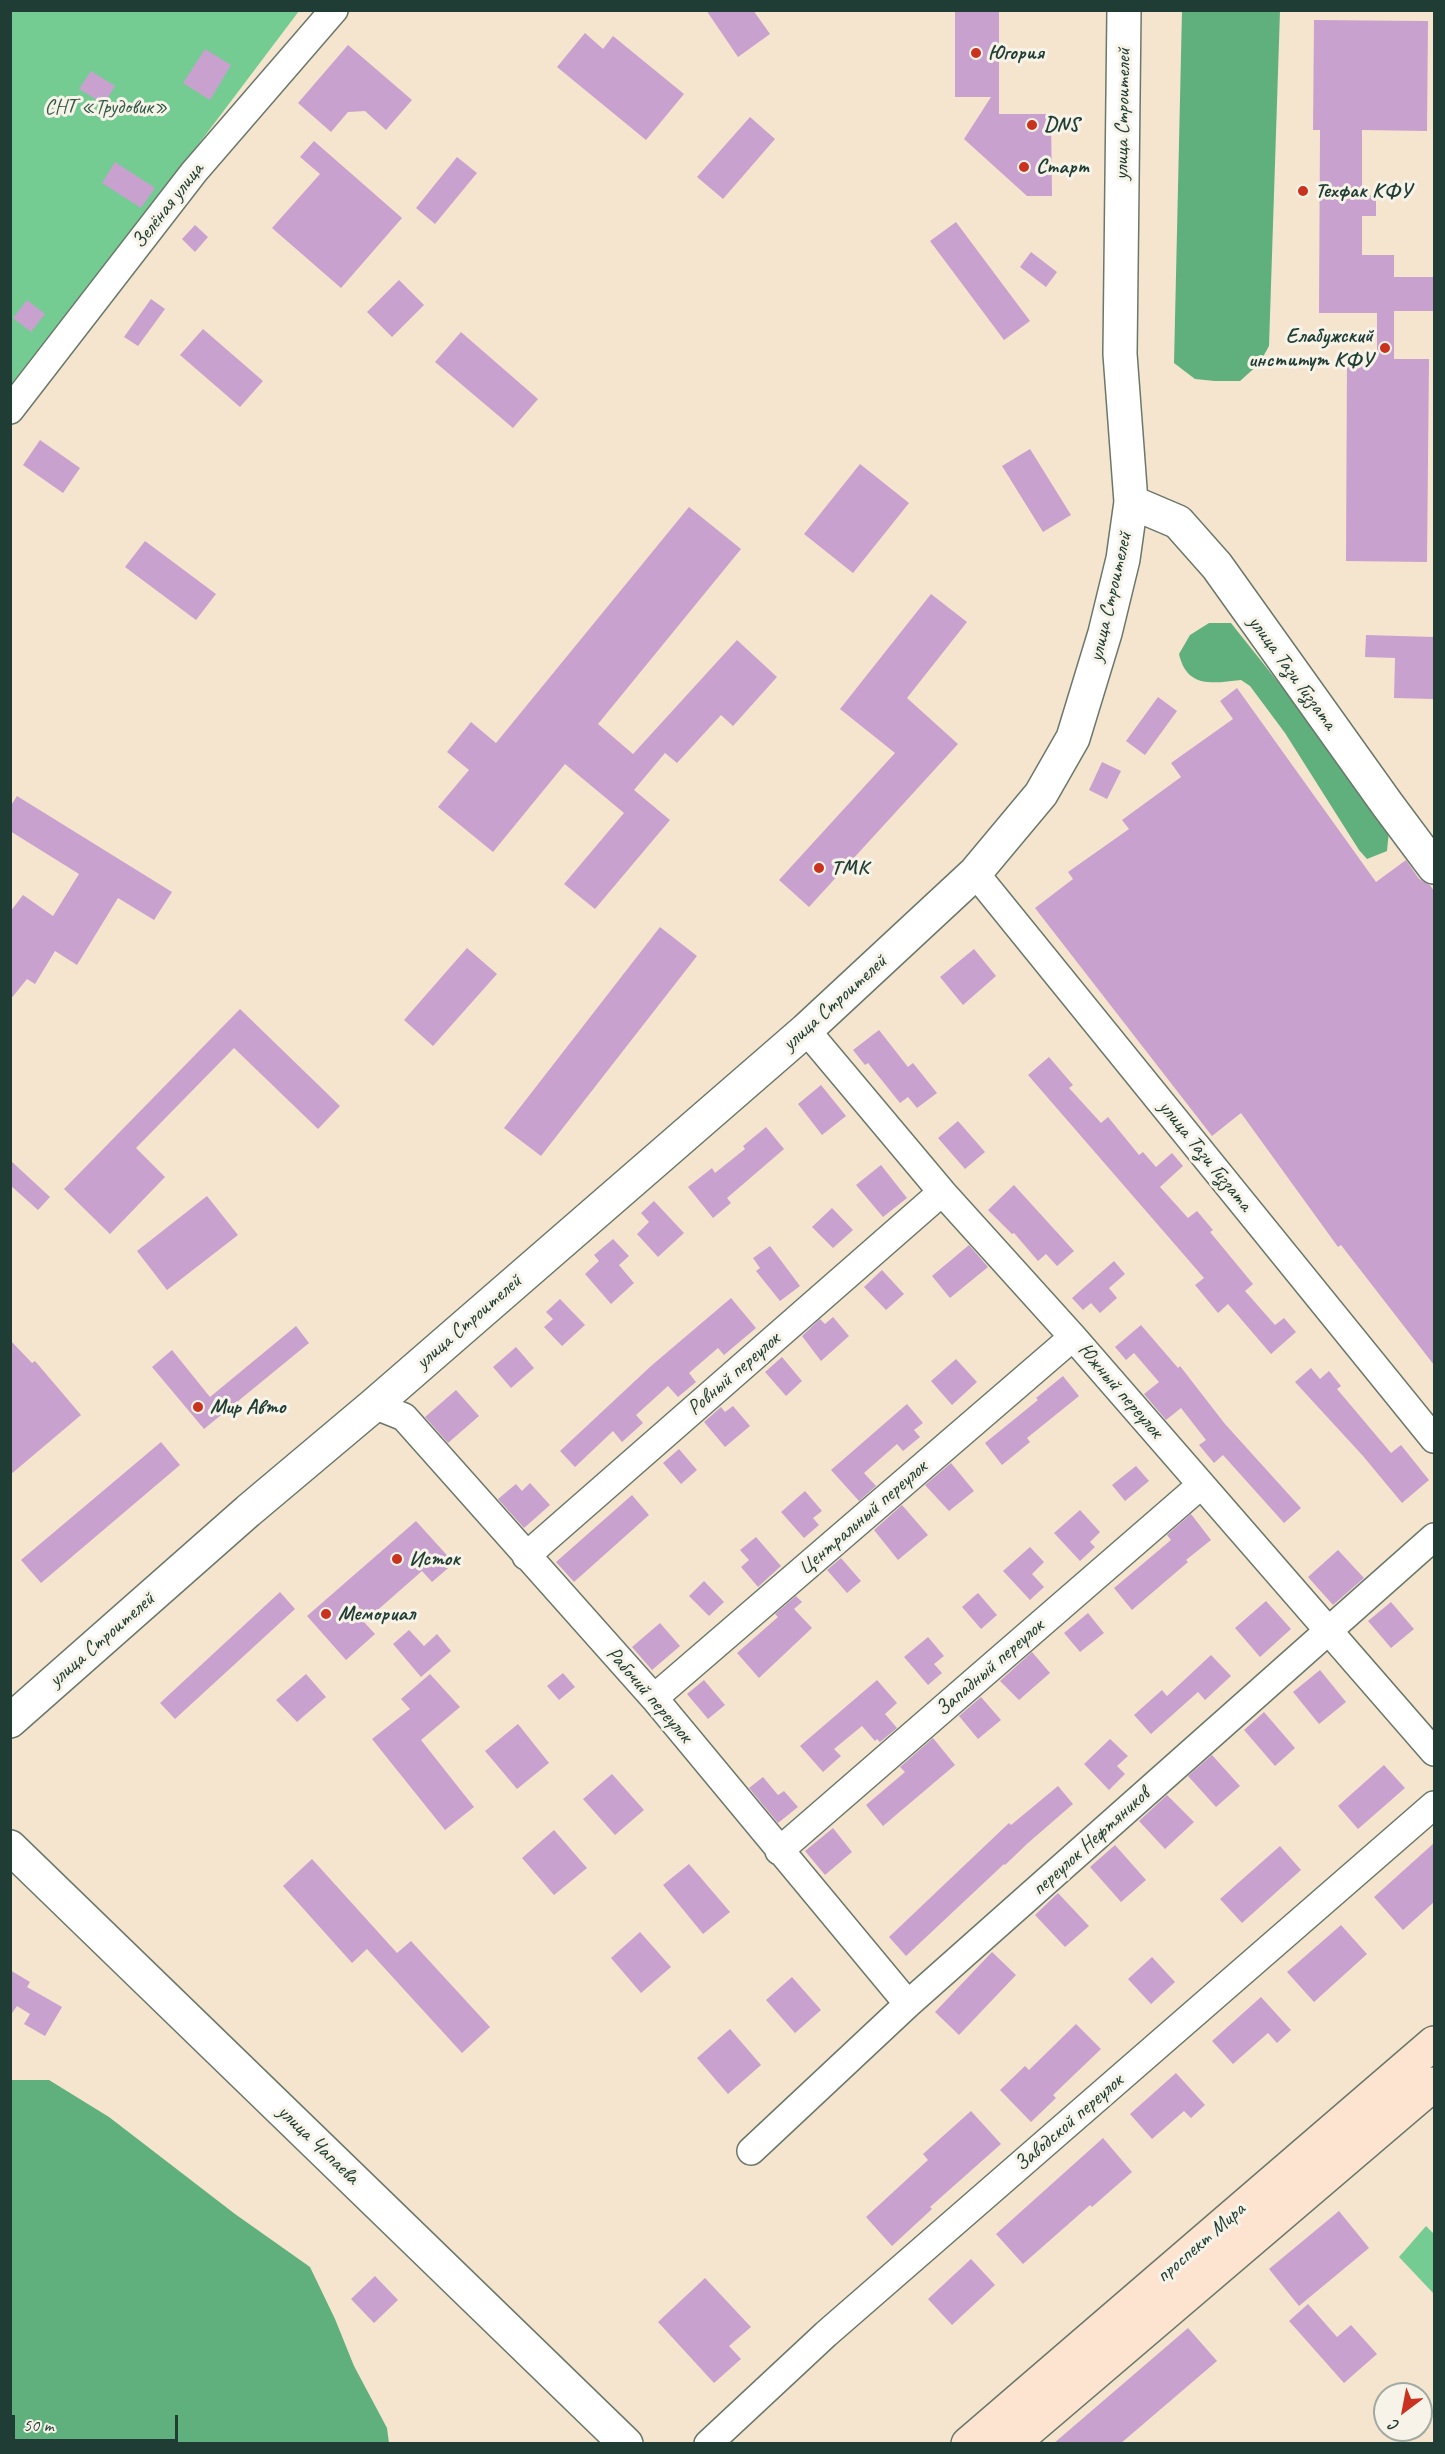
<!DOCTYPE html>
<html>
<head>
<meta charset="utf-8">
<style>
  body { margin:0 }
  #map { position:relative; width:1445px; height:2454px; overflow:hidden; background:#f5e5cf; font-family:Caveat,sans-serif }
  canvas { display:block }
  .frame { position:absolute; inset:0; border:12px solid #1f3d34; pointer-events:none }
  .north { position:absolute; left:1373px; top:2382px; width:60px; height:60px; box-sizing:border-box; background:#f7f3e8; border:2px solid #a1aaa0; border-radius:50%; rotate:212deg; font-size:16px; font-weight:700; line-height:24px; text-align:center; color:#1f3d34 }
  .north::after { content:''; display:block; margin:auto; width:21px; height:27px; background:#c8321e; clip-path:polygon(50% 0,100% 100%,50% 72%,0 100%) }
  .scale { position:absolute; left:12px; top:2415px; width:166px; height:27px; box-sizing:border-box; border:3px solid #1f3d34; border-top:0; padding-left:8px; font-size:18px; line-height:21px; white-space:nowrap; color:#1f3d34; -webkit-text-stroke:4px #f7f3e8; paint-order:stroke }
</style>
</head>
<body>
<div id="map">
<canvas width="1445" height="2454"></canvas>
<div class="frame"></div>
<div class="north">С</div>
<div class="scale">50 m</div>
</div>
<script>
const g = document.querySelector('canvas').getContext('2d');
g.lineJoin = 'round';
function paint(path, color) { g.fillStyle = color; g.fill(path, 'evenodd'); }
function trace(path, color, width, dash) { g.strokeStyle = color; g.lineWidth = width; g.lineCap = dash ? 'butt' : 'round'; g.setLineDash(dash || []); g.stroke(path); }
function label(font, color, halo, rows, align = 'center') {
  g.font = font + ' Caveat,sans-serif'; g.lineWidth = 6; g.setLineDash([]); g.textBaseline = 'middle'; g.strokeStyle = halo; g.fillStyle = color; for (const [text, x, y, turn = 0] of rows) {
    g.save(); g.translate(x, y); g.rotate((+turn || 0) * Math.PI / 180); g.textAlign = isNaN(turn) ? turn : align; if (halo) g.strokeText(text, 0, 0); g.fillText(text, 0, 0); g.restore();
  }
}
const green = new Path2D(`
  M 11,11 L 299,11 L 11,393 Z
  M 1426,2226 L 1434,2234 L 1434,2294 L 1399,2257 Z`);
const forest = new Path2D(`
  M 1182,11 L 1280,11 L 1269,346 L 1259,364 L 1240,381 L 1215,381 L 1195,379 L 1174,363 Z
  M 1209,623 L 1231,623 L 1380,810 L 1389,830 L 1387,851 L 1367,859 L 1359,850 L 1285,733 L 1250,686 L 1241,680 C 1213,683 1187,689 1179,654 L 1190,635 Z
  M 11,2080 L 49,2080 L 109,2117 L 235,2214 L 310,2267 L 335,2319 L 354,2366 L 387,2428 L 389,2443 L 11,2443 Z`);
const building = new Path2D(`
  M 706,10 L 753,10 L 770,34 L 738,57 Z
  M 955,10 L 999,10 L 999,114 L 1051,114 L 1052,196 L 1027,196 L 964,139 L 991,97 L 955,97 Z
  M 1314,20 L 1428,21 L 1427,131 L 1362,130 L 1362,195 L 1376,195 L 1376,216 L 1362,216 L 1362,255 L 1394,255 L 1394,277 L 1433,277 L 1433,311 L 1394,311 L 1394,359 L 1429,359 L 1427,562 L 1346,561 L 1347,359 L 1377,359 L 1377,313 L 1319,313 L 1320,130 L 1313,130 Z
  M 585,33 L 603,49 L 613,36 L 684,94 L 646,140 L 557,67 Z
  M 348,45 L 412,100 L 386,130 L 365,111 L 348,112 L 331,132 L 298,103 Z
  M 205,49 L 231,65 L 210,100 L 183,83 Z
  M 91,71 L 115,86 L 104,104 L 79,89 Z
  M 750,117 L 775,139 L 723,199 L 697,177 Z
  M 314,141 L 402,218 L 341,288 L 272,228 L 320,174 L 300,157 Z
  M 457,157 L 477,173 L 435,224 L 416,208 Z
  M 115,162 L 155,188 L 141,208 L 102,183 Z
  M 956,222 L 1030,321 L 1004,340 L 930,241 Z
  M 195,225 L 208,237 L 195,252 L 182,239 Z
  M 1031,252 L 1057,272 L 1046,287 L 1020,267 Z
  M 399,280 L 424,305 L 392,337 L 367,312 Z
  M 151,299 L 165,309 L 138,346 L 124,337 Z
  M 27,300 L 45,314 L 31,332 L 13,318 Z
  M 203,329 L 263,381 L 240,407 L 180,355 Z
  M 461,332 L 538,399 L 513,428 L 435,362 Z
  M 40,440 L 80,468 L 63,493 L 23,465 Z
  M 1030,449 L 1071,515 L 1043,532 L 1002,466 Z
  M 860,464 L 909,503 L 853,573 L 804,534 Z
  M 689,507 L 741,549 L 598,724 L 633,754 L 737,640 L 777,677 L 733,726 L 721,715 L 677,763 L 665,753 L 634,790 L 670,820 L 595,909 L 564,884 L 624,813 L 565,764 L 493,852 L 438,807 L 469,770 L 447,752 L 471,722 L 496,743 Z
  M 145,541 L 216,594 L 196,620 L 125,567 Z
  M 931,594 L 967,622 L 907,698 L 958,744 L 809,907 L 779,880 L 895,753 L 840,709 Z
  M 1366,635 L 1434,637 L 1434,699 L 1394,698 L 1395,658 L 1365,657 Z
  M 1237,688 L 1376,882 L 1406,860 L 1419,879 L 1430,885 L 1434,891 L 1434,1365 L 1341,1245 L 1338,1247 L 1241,1113 L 1212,1136 L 1035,908 L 1073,879 L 1068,872 L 1129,829 L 1122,820 L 1181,777 L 1171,763 L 1233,719 L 1220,701 Z
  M 1158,697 L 1177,711 L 1145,755 L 1126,741 Z
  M 1102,762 L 1121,771 L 1107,799 L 1089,790 Z
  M 17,796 L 172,892 L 154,920 L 118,898 L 77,965 L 55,951 L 35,984 L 27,979 L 10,1000 L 10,912 L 23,895 L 53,916 L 79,874 L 10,831 L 10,807 Z
  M 660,927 L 697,956 L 541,1156 L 504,1128 Z
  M 467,948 L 497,974 L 433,1046 L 404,1020 Z
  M 974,949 L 996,976 L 963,1005 L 940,977 Z
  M 240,1009 L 340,1106 L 318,1129 L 234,1048 L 136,1148 L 165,1177 L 110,1234 L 64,1189 Z
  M 879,1030 L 908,1067 L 913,1063 L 937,1093 L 917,1108 L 908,1097 L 900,1103 L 868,1063 L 865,1065 L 853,1050 Z
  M 1049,1057 L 1073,1085 L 1069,1088 L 1101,1123 L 1108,1117 L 1139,1155 L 1143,1152 L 1156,1167 L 1172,1153 L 1183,1166 L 1160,1187 L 1188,1218 L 1197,1211 L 1213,1230 L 1210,1232 L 1253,1284 L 1245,1291 L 1275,1325 L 1284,1318 L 1296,1332 L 1271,1354 L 1228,1304 L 1218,1313 L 1195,1285 L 1204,1278 L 1028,1075 Z
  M 821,1085 L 846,1116 L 822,1135 L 798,1104 Z
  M 958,1121 L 985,1152 L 965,1169 L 938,1138 Z
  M 766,1127 L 784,1149 L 727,1198 L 731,1203 L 713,1218 L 688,1187 L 712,1168 L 715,1173 L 745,1149 L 743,1146 Z
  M 10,1160 L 50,1197 L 38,1210 L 10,1185 Z
  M 881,1165 L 907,1198 L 883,1217 L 856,1185 Z
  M 1014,1185 L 1074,1251 L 1057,1266 L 1046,1254 L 1038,1261 L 1014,1233 L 1012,1234 L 988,1210 Z
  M 207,1196 L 238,1235 L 167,1290 L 137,1251 Z
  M 654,1201 L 684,1233 L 658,1257 L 637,1234 L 649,1222 L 641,1213 Z
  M 832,1208 L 853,1230 L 833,1248 L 812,1227 Z
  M 613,1239 L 629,1256 L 619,1265 L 634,1283 L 611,1304 L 585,1274 L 599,1261 L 594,1255 Z
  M 969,1245 L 988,1267 L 950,1298 L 932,1276 Z
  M 770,1246 L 800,1286 L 780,1301 L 756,1271 L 760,1268 L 753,1258 Z
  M 1114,1261 L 1125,1274 L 1109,1288 L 1117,1298 L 1100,1313 L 1091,1303 L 1083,1310 L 1072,1298 Z
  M 882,1270 L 904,1294 L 886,1310 L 864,1287 Z
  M 731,1298 L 756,1328 L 724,1355 L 718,1348 L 689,1373 L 696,1382 L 678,1397 L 668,1386 L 636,1415 L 643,1423 L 622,1442 L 613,1431 L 575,1467 L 560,1451 L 651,1366 Z
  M 560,1299 L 585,1325 L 562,1346 L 544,1327 L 553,1319 L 546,1312 Z
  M 833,1317 L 849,1336 L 821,1361 L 802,1336 L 820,1319 L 825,1324 Z
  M 1141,1325 L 1178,1368 L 1180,1366 L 1225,1424 L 1301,1508 L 1284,1523 L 1223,1455 L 1214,1463 L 1199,1445 L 1206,1440 L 1181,1408 L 1166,1420 L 1144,1394 L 1159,1382 L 1134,1353 L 1126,1360 L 1115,1347 Z
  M 296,1326 L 309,1343 L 204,1429 L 152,1367 L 172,1350 L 210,1397 Z
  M 10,1340 L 32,1363 L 35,1361 L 81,1415 L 10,1475 Z
  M 516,1347 L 534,1368 L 511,1388 L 493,1367 Z
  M 782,1357 L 802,1381 L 786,1396 L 765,1372 Z
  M 956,1359 L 977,1382 L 952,1405 L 931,1381 Z
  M 1311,1368 L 1320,1379 L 1329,1371 L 1341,1386 L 1337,1389 L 1391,1453 L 1401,1445 L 1429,1480 L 1402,1503 L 1363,1456 L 1295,1382 Z
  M 1063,1376 L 1079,1396 L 1027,1438 L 1030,1442 L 1002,1465 L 985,1443 L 1038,1400 L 1036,1398 Z
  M 456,1390 L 479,1416 L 448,1443 L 425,1417 Z
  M 907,1404 L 923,1423 L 914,1430 L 920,1437 L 903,1451 L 897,1444 L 864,1473 L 876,1486 L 859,1501 L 831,1470 Z
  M 733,1406 L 750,1426 L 725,1447 L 704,1422 L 721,1407 L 725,1412 Z
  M 161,1442 L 180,1465 L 41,1583 L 21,1560 Z
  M 679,1449 L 697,1470 L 681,1484 L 663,1463 Z
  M 951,1463 L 974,1491 L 949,1511 L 925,1485 Z
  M 1136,1466 L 1149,1481 L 1125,1501 L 1112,1485 Z
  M 530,1483 L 550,1505 L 524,1528 L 498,1499 L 516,1484 L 522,1491 Z
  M 805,1491 L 822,1511 L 813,1518 L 819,1525 L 804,1538 L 781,1512 Z
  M 632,1495 L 649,1515 L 574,1582 L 556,1562 Z
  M 902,1505 L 928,1535 L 898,1560 L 874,1530 Z
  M 1080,1510 L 1100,1532 L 1090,1542 L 1095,1547 L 1080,1561 L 1054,1533 Z
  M 1191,1514 L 1211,1540 L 1186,1560 L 1188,1562 L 1132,1610 L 1114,1588 L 1171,1540 L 1167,1535 Z
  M 416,1521 L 454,1563 L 432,1582 L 422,1571 L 364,1622 L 375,1634 L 346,1660 L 307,1616 Z
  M 756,1537 L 781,1566 L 758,1587 L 741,1567 L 749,1560 L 740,1550 Z
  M 1030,1547 L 1044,1562 L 1032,1574 L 1044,1587 L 1030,1600 L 1003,1571 Z
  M 1338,1550 L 1364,1578 L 1333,1605 L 1308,1577 Z
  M 841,1558 L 861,1581 L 847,1593 L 827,1570 Z
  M 704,1581 L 724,1602 L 709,1616 L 689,1596 Z
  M 280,1592 L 295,1609 L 175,1719 L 160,1703 Z
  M 978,1593 L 997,1615 L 981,1629 L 962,1607 Z
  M 796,1596 L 802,1602 L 794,1609 L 812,1628 L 759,1678 L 737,1653 L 778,1617 L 775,1614 Z
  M 1266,1601 L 1291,1629 L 1260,1657 L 1235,1628 Z
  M 1391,1602 L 1414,1629 L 1391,1648 L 1368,1621 Z
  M 1088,1613 L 1104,1633 L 1080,1652 L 1064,1633 Z
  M 660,1623 L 680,1646 L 652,1670 L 632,1647 Z
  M 409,1630 L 424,1646 L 437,1634 L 451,1651 L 421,1677 L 393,1644 Z
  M 928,1637 L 944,1656 L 934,1664 L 942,1673 L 928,1685 L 904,1657 Z
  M 1032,1652 L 1050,1673 L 1019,1700 L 1000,1681 Z
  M 1211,1655 L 1231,1676 L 1205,1700 L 1198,1692 L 1151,1734 L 1134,1715 L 1162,1690 L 1167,1696 Z
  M 1320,1670 L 1346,1702 L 1319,1724 L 1293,1692 Z
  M 563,1673 L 575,1687 L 559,1700 L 547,1686 Z
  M 306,1674 L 326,1697 L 297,1722 L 276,1700 Z
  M 430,1674 L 460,1707 L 421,1740 L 474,1807 L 445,1830 L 372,1739 L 410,1709 L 401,1699 Z
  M 704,1680 L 725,1705 L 708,1719 L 687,1694 Z
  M 877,1680 L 897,1703 L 885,1714 L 897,1728 L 880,1742 L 877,1739 L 875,1741 L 862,1726 L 834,1749 L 841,1756 L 823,1772 L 800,1746 Z
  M 981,1697 L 1001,1720 L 978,1739 L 959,1716 Z
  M 1264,1712 L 1295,1748 L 1275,1766 L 1244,1730 Z
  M 518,1724 L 549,1763 L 517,1789 L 485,1751 Z
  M 933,1738 L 955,1765 L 883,1826 L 866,1805 L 905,1772 L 900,1767 Z
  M 1110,1739 L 1128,1756 L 1117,1766 L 1125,1774 L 1109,1790 L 1084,1764 Z
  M 1212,1755 L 1240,1786 L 1216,1807 L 1188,1776 Z
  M 1384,1765 L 1405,1788 L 1358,1829 L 1338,1806 Z
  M 612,1774 L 644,1810 L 615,1835 L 583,1799 Z
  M 763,1777 L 778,1795 L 784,1791 L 798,1807 L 778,1823 L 749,1788 Z
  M 1058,1786 L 1073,1804 L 1028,1843 L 1005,1865 L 1004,1864 L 906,1956 L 889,1937 L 1009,1823 L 1011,1825 Z
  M 1167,1795 L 1194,1822 L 1165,1849 L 1139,1821 Z
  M 833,1828 L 852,1852 L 825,1875 L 805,1851 Z
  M 554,1830 L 587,1868 L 554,1895 L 522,1858 Z
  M 1434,1843 L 1434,1902 L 1403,1930 L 1374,1897 Z
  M 1115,1845 L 1146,1880 L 1121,1902 L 1090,1867 Z
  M 1280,1846 L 1301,1870 L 1242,1923 L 1220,1899 Z
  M 312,1859 L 397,1953 L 411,1941 L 490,2027 L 462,2053 L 367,1949 L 352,1963 L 283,1886 Z
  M 689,1864 L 730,1912 L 703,1934 L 663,1885 Z
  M 1058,1893 L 1089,1926 L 1065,1947 L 1035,1915 Z
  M 1341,1925 L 1367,1954 L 1314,2002 L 1287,1972 Z
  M 640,1932 L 671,1967 L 641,1993 L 611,1958 Z
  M 992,1952 L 1016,1975 L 959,2035 L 935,2012 Z
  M 1152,1957 L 1175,1982 L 1151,2004 L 1128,1979 Z
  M 10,1970 L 30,1982 L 27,1987 L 62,2007 L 45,2036 L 24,2024 L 30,2014 L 17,2006 L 10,2016 Z
  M 792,1977 L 821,2010 L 795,2033 L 766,2000 Z
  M 1261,1997 L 1291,2030 L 1277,2043 L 1268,2033 L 1233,2064 L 1212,2041 Z
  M 1076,2024 L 1101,2049 L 1053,2095 L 1056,2098 L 1031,2122 L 1000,2090 L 1025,2066 L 1029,2070 Z
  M 730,2029 L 761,2065 L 728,2094 L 697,2058 Z
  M 1176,2073 L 1205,2105 L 1191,2118 L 1184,2111 L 1152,2139 L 1130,2114 Z
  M 971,2111 L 1001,2144 L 930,2207 L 932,2209 L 892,2246 L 866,2217 L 928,2160 L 923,2154 Z
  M 1103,2138 L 1132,2172 L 1092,2207 L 1090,2205 L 1023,2264 L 996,2234 Z
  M 1339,2211 L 1369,2248 L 1299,2306 L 1269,2269 Z
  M 971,2259 L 995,2285 L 952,2325 L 928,2299 Z
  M 375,2276 L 398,2300 L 374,2323 L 351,2299 Z
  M 705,2278 L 751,2327 L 729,2346 L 741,2359 L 714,2383 L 658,2322 Z
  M 1308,2304 L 1337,2337 L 1351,2325 L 1377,2354 L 1344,2383 L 1289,2321 Z
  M 1188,2328 L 1217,2361 L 1120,2444 L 1053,2444 Z`);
const minor = new Path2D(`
  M 10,410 L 194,172 L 334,10
  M 975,873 L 1434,1439
  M 806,1030 L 942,1192 L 1073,1337 L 1434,1752
  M 374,1405 L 404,1417 L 654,1698 L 908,2004
  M 526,1556 L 942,1192
  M 654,1698 L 1073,1337
  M 779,1851 L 1201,1485
  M 751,2151 L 908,2004 L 1434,1537
  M 708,2444 L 826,2334 L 1434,1805`);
const tertiary = new Path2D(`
  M 1131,502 L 1178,522 L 1217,566 L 1387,804 L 1434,867
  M 10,1721 L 248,1511 L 374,1405 L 806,1030 L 975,873 L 1041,794 L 1073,738 L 1105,633 L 1123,559 L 1131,502 L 1120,354 L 1124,10
  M 10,1847 L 626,2444`);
const secondary = new Path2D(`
  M 968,2444 L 1434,2043
  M 1012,2444 L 1434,2084`);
const markers = [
  [976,53,6,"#c8321e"],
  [1032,125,6,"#c8321e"],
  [1024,167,6,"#c8321e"],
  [1303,191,6,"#c8321e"],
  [1385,348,6,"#c8321e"],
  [819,868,6,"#c8321e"],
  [198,1407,6,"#c8321e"],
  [397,1559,6,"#c8321e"],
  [326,1614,6,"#c8321e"]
];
const poiNames = [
  ["Югория",988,53],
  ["DNS",1044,125],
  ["Старт",1036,167],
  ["Техфак КФУ",1315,191],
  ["Елабужский",1373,336,"right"],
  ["институт КФУ",1373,360,"right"],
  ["ТМК",831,868],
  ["Мир Авто",210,1407],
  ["Исток",409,1559],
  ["Мемориал",338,1614]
];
const parkNames = [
  ["СНТ «Трудовик»",106,107]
];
const streetNames = [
  ["улица Строителей",1123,114,-89],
  ["Зелёная улица",168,206,-52],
  ["улица Строителей",1111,597,-77],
  ["улица Тази Гиззата",1292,673,54],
  ["улица Строителей",835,1003,-42],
  ["улица Тази Гиззата",1205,1156,51],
  ["улица Строителей",469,1322,-41],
  ["Ровный переулок",734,1374,-41],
  ["Южный переулок",1120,1391,49],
  ["Центральный переулок",863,1518,-41],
  ["улица Строителей",102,1640,-41],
  ["Западный переулок",990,1668,-41],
  ["Рабочий переулок",649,1695,49],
  ["переулок Нефтяников",1091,1842,-42],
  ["Заводской переулок",1069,2123,-41],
  ["улица Чапаева",318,2145,44],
  ["проспект Мира",1201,2243,-41]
];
paint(green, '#74cc92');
paint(forest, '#5fb07c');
paint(building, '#c8a1ce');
trace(minor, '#6a786a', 30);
trace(tertiary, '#6a786a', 36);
trace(secondary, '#6a786a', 36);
trace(minor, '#fff', 27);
trace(tertiary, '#fff', 33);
trace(secondary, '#fde4d1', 33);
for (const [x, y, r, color] of markers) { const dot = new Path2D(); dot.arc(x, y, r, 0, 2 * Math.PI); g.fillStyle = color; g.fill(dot); trace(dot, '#f7f3e8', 2); }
label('bold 21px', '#1f3d34', '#f7f3e8', poiNames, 'left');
label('21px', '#305a47', '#f7f3e8', parkNames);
label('21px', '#1f3d34', '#f7f3e8', streetNames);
</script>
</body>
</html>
